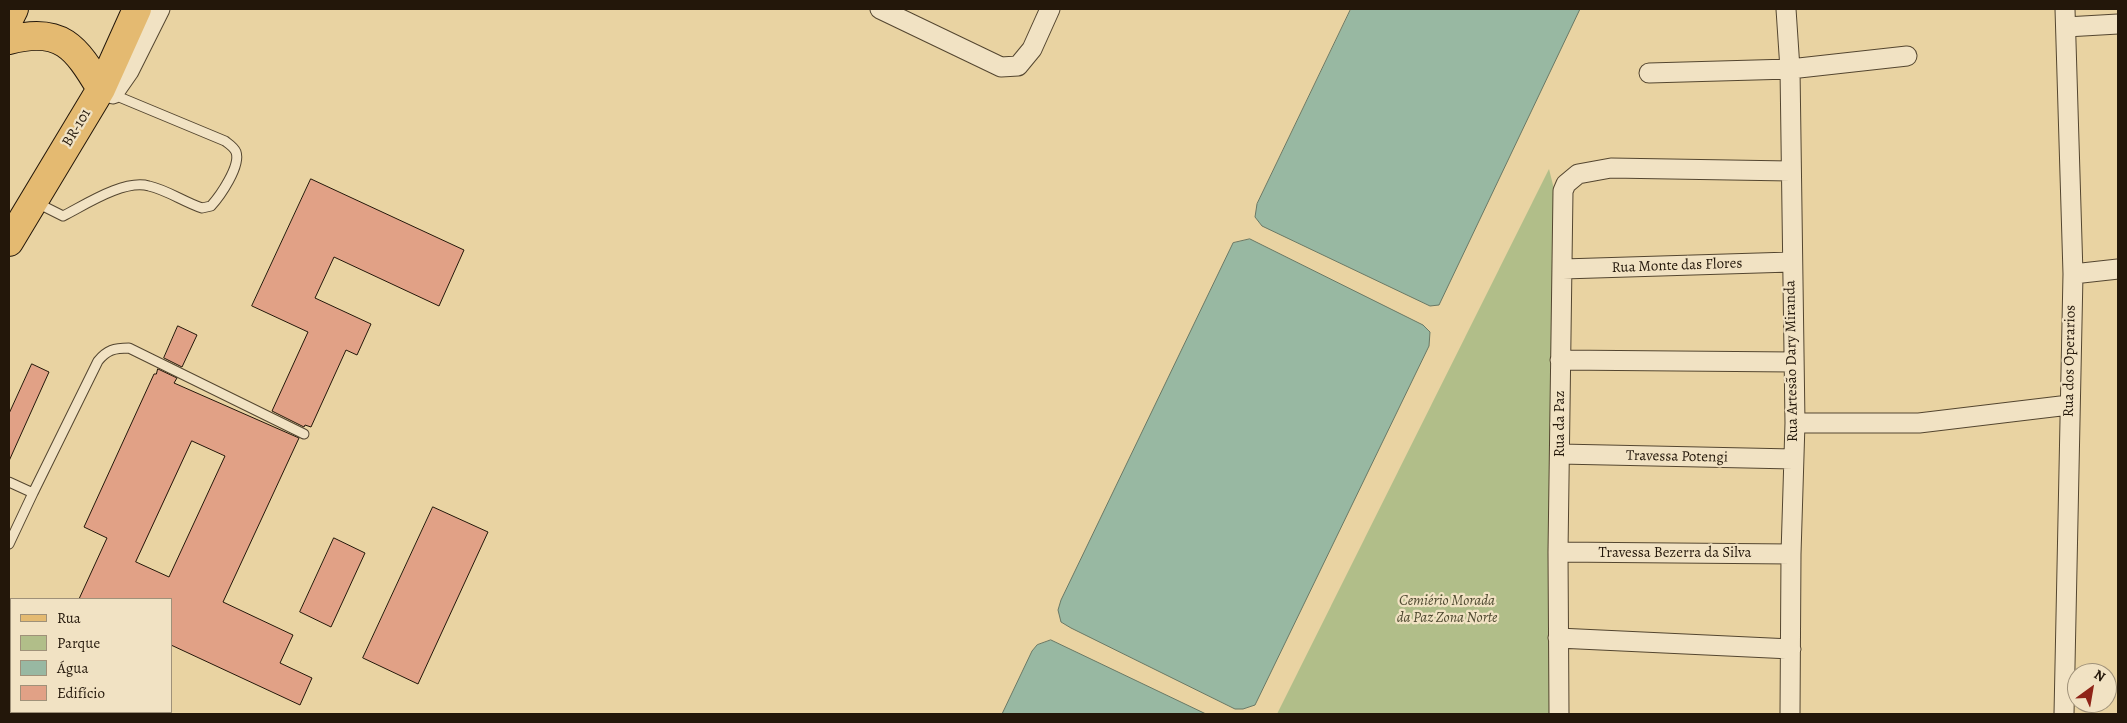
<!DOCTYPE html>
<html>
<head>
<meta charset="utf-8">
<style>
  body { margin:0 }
  #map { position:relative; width:2127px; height:723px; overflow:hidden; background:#e9d3a2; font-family:Alegreya,serif }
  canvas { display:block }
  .frame { position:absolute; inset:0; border:10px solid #23170a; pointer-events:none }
  .legend { position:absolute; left:10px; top:598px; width:162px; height:115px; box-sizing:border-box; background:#f1e2c3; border:1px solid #9f9179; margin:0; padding:6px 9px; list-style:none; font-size:15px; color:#23170a }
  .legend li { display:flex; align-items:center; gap:10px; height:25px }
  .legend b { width:25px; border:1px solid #9f9179 }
  .north { position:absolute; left:2067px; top:663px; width:50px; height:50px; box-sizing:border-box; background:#f1e2c3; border:1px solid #9f9179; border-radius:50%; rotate:32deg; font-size:14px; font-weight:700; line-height:20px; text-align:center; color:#23170a }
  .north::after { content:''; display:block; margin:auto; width:18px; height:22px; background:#8f2418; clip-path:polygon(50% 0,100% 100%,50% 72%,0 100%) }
</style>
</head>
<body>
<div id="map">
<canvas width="2127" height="723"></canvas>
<div class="frame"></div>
<ul class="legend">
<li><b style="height:6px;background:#e4ba71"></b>Rua</li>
<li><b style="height:14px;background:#b1be89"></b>Parque</li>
<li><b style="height:14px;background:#98b8a2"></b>Água</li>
<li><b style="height:14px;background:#e1a186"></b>Edifício</li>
</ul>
<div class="north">N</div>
</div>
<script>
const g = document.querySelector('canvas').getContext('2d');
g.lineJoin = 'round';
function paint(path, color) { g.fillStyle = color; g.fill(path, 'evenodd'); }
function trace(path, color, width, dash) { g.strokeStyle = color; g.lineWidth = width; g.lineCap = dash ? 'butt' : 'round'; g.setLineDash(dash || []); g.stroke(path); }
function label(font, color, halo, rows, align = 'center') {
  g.font = font + ' Alegreya,serif'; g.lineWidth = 4.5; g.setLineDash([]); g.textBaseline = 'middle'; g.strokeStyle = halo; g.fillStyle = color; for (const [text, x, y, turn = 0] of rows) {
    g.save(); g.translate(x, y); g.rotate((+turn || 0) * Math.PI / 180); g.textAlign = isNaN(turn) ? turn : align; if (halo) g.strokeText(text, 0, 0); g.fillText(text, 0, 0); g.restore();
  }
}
const green = new Path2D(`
  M 1549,169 L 1554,189 L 1551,714 L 1277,714 Z`);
const water = new Path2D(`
  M 1351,9 L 1580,9 L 1439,305 L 1430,306 L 1262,226 L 1255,217 L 1257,204 Z
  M 1250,239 L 1423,325 L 1430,332 L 1429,346 L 1255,705 L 1243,709 L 1235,709 L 1071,628 L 1061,622 L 1058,610 L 1061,600 L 1233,243 Z
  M 1051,640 L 1206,714 L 1002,714 L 1032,651 L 1037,645 Z`);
const building = new Path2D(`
  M 311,179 L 464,250 L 439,306 L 334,257 L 315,298 L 371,324 L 357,355 L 346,350 L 311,427 L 305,425 L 304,427 L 272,411 L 308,332 L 252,306 Z
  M 178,326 L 197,335 L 182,367 L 164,358 Z
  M 32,364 L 49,372 L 9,461 L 9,414 Z
  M 158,369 L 177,378 L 174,383 L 299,438 L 223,602 L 293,635 L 280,663 L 312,678 L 300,705 L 171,645 L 171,599 L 79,599 L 107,538 L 84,527 L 154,374 L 156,374 ZM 192,441 L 225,456 L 169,577 L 136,562 Z
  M 433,507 L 488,532 L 418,684 L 363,658 Z
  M 334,538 L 365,553 L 331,627 L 300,612 Z`);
const service = new Path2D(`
  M 37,203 L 63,216 C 85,205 124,179 149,186 C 167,190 184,202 202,208 L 211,206 C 220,196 241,166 236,152 C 234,147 229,144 225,141 L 112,94
  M 9,482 L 33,493 L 98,361 C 107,350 114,348 129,348 L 304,434
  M 9,544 L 33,493
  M 9,653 L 11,654
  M 9,697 L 11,699
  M 39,712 L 44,714
  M 132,712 L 138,714`);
const minor = new Path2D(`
  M 880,9 L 1001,67 L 1018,66 L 1032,49 L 1050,9
  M 1786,9 L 1790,69 L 1795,423 L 1791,554 L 1790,714
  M 2066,27 L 2118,24
  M 1649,73 L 1790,69 L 1907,56
  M 113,94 L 129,71 L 160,9
  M 1563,269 L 1791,262
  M 2073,274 L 2118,269
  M 1560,360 L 1793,362
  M 1795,423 L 1919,423 L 2069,405
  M 1560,454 L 1793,459
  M 1558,552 L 1791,554
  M 1558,638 L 1791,649
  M 1559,714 L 1558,552 L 1563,191 L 1566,184 L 1578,174 L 1611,168 L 1790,171
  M 2064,714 L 2073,274 L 2065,9`);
const primary = new Path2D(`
  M 9,19 L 14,9
  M 9,40 C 61,26 76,47 101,89
  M 9,242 L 101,89 L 137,9`);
const streetNames = [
  ["BR-101",77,128,-59],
  ["Rua Monte das Flores",1677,266,-2],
  ["Rua Artesão Dary Miranda",1792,361,-91],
  ["Rua dos Operarios",2070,361,-89],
  ["Rua da Paz",1560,424,-90],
  ["Travessa Potengi",1677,457,1],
  ["Travessa Bezerra da Silva",1675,553]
];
const parkNames = [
  ["Cemiério Morada",1447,601],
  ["da Paz Zona Norte",1447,618]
];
paint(green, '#b1be89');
paint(water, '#98b8a2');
trace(water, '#697865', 1);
paint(building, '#e1a186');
trace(building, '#23170a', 1);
trace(service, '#544630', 11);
trace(minor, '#544630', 21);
trace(primary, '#23170a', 30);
trace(service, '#f1e2c3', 9);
trace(minor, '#f1e2c3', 19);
trace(primary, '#e4ba71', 28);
label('15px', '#23170a', '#f1e2c3', streetNames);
label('italic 15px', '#4e4930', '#f1e2c3', parkNames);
</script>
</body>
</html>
